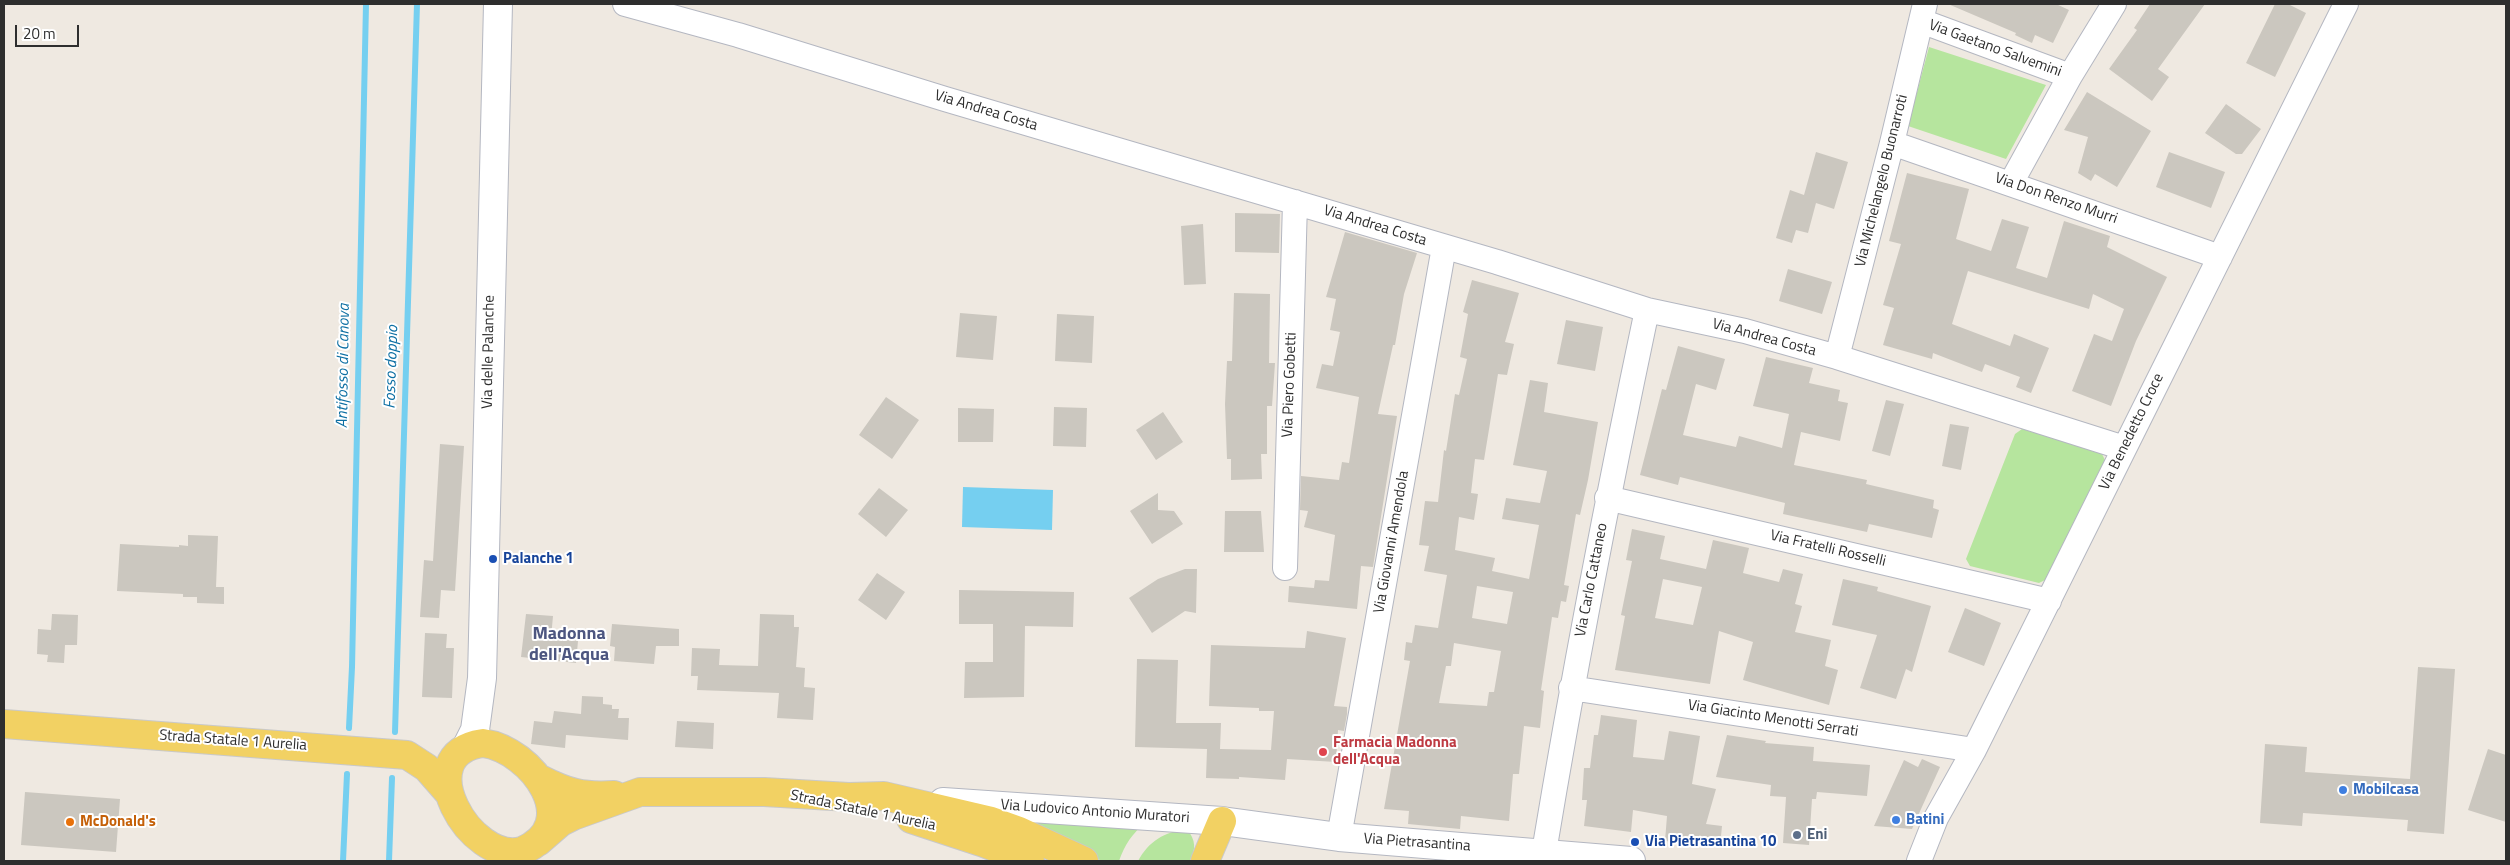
<!DOCTYPE html>
<html>
<head>
<meta charset="utf-8">
<style>
  body { margin:0 }
  #map { position:relative; width:2510px; height:865px; overflow:hidden; background:#efe9e1; font-family:"Titillium Web",sans-serif }
  canvas { display:block }
  .frame { position:absolute; inset:0; border:5px solid #2e2e2e; pointer-events:none }
  .scale { position:absolute; left:15px; top:25px; width:64px; height:22px; box-sizing:border-box; border:2px solid #2e2e2e; border-top:0; padding-left:6px; font-size:15px; line-height:18px; white-space:nowrap; color:#2e2e2e; -webkit-text-stroke:4px #fff; paint-order:stroke }
</style>
</head>
<body>
<div id="map">
<canvas width="2510" height="865"></canvas>
<div class="frame"></div>
<div class="scale">20 m</div>
</div>
<script>
const g = document.querySelector('canvas').getContext('2d');
g.lineJoin = 'round';
function paint(path, color) { g.fillStyle = color; g.fill(path, 'evenodd'); }
function trace(path, color, width, dash) { g.strokeStyle = color; g.lineWidth = width; g.lineCap = dash ? 'butt' : 'round'; g.setLineDash(dash || []); g.stroke(path); }
function label(font, color, halo, rows, align = 'center') {
  g.font = font + ' "Titillium Web",sans-serif'; g.lineWidth = 4; g.setLineDash([]); g.textBaseline = 'middle'; g.strokeStyle = halo; g.fillStyle = color; for (const [text, x, y, turn = 0] of rows) {
    g.save(); g.translate(x, y); g.rotate((+turn || 0) * Math.PI / 180); g.textAlign = isNaN(turn) ? turn : align; if (halo) g.strokeText(text, 0, 0); g.fillText(text, 0, 0); g.restore();
  }
}
const green = new Path2D(`
  M 1929,47 L 2046,85 L 2006,159 L 1908,126 Z
  M 2022,429 L 2101,452 L 2105,460 L 2047,579 L 2039,583 L 1970,566 L 1966,559 L 2015,434 Z
  M 1008,817 L 1145,823 C 1132,834 1125,844 1119,861 L 1102,861 Z
  M 1187,829 C 1196,841 1196,848 1190,861 L 1138,861 C 1149,841 1164,832 1187,829 Z`);
const water = new Path2D(`
  M 963,487 L 1053,490 L 1052,530 L 962,527 Z`);
const stream = new Path2D(`
  M 349,728 L 352,667 L 366,4
  M 395,732 L 417,4
  M 343,861 L 347,774
  M 389,861 L 392,778`);
const building = new Path2D(`
  M 1948,4 L 2056,4 L 2069,10 L 2053,43 L 2035,35 L 2032,43 L 2015,35 L 2016,33 Z
  M 2150,4 L 2205,4 L 2158,69 L 2169,77 L 2152,101 L 2109,69 L 2137,30 L 2134,28 Z
  M 2275,4 L 2288,4 L 2306,13 L 2275,77 L 2246,63 Z
  M 2087,92 L 2151,131 L 2117,187 L 2095,174 L 2091,181 L 2078,173 L 2088,137 L 2064,130 Z
  M 2226,104 L 2261,129 L 2242,154 L 2236,154 L 2205,133 Z
  M 1816,152 L 1848,162 L 1834,209 L 1816,203 L 1808,233 L 1796,230 L 1792,243 L 1776,238 L 1790,190 L 1804,195 Z
  M 2169,152 L 2225,172 L 2211,208 L 2156,187 Z
  M 1907,173 L 1969,189 L 1956,239 L 1991,251 L 2002,219 L 2029,227 L 2016,268 L 2047,278 L 2064,221 L 2110,236 L 2107,247 L 2167,277 L 2136,341 L 2111,406 L 2072,391 L 2094,334 L 2112,341 L 2124,309 L 2093,294 L 2089,309 L 1968,271 L 1952,324 L 2010,346 L 2014,334 L 2049,348 L 2031,393 L 2016,387 L 2020,377 L 1985,364 L 1982,372 L 1933,353 L 1932,359 L 1883,345 L 1894,308 L 1883,305 L 1901,244 L 1889,241 Z
  M 1235,213 L 1280,214 L 1279,253 L 1235,252 Z
  M 1203,224 L 1206,284 L 1184,285 L 1181,226 Z
  M 1345,232 L 1417,253 L 1404,294 L 1395,345 L 1393,345 L 1378,414 L 1397,416 L 1373,567 L 1361,566 L 1357,609 L 1288,602 L 1289,586 L 1314,588 L 1315,580 L 1329,581 L 1335,535 L 1304,527 L 1308,511 L 1300,510 L 1301,476 L 1339,480 L 1342,462 L 1349,463 L 1359,397 L 1316,388 L 1322,364 L 1333,366 L 1340,332 L 1330,330 L 1336,299 L 1326,297 Z
  M 1788,269 L 1832,282 L 1822,314 L 1779,301 Z
  M 1472,280 L 1519,293 L 1505,342 L 1514,344 L 1507,375 L 1498,374 L 1484,460 L 1475,459 L 1471,493 L 1478,494 L 1474,520 L 1459,517 L 1455,550 L 1495,558 L 1492,571 L 1529,579 L 1539,525 L 1502,519 L 1506,498 L 1540,503 L 1547,471 L 1513,465 L 1530,380 L 1548,383 L 1544,412 L 1598,422 L 1588,480 L 1580,515 L 1576,514 L 1564,585 L 1569,586 L 1566,602 L 1561,601 L 1558,618 L 1552,617 L 1541,690 L 1544,691 L 1540,728 L 1524,726 L 1519,774 L 1513,774 L 1509,821 L 1461,816 L 1460,829 L 1408,824 L 1409,811 L 1384,809 L 1410,661 L 1404,660 L 1406,642 L 1412,643 L 1415,625 L 1438,628 L 1447,575 L 1424,571 L 1429,546 L 1419,545 L 1425,501 L 1438,502 L 1444,450 L 1446,451 L 1455,394 L 1459,395 L 1467,359 L 1460,357 L 1468,314 L 1463,312 ZM 1477,586 L 1513,592 L 1507,624 L 1472,618 ZM 1454,643 L 1501,651 L 1494,692 L 1489,692 L 1487,706 L 1439,703 L 1446,666 L 1451,666 Z
  M 1234,293 L 1270,294 L 1269,363 L 1275,363 L 1272,406 L 1267,406 L 1267,454 L 1261,454 L 1262,479 L 1231,480 L 1231,459 L 1227,459 L 1225,404 L 1227,361 L 1232,361 Z
  M 960,313 L 997,316 L 993,360 L 956,357 Z
  M 1057,314 L 1094,316 L 1092,363 L 1055,361 Z
  M 1566,320 L 1603,327 L 1595,371 L 1557,364 Z
  M 1678,346 L 1725,359 L 1716,390 L 1696,384 L 1683,435 L 1736,447 L 1739,436 L 1782,448 L 1789,414 L 1753,406 L 1766,357 L 1813,368 L 1809,383 L 1840,390 L 1838,401 L 1848,403 L 1840,441 L 1801,432 L 1794,465 L 1867,480 L 1866,484 L 1934,500 L 1933,508 L 1939,510 L 1932,538 L 1869,524 L 1867,532 L 1783,514 L 1785,503 L 1680,477 L 1678,485 L 1640,475 L 1662,389 L 1666,390 Z
  M 886,397 L 919,420 L 892,459 L 859,435 Z
  M 1886,400 L 1904,404 L 1890,456 L 1872,451 Z
  M 1054,407 L 1087,408 L 1086,447 L 1053,446 Z
  M 958,408 L 994,409 L 993,442 L 958,442 Z
  M 1163,412 L 1183,442 L 1156,460 L 1136,430 Z
  M 1950,424 L 1969,427 L 1961,470 L 1942,466 Z
  M 440,444 L 464,446 L 455,591 L 441,590 L 439,618 L 420,617 L 424,560 L 433,561 Z
  M 879,488 L 908,510 L 886,537 L 858,514 Z
  M 1158,493 L 1158,510 L 1174,511 L 1183,524 L 1152,544 L 1130,511 Z
  M 1225,511 L 1261,511 L 1264,552 L 1224,552 Z
  M 1632,529 L 1665,536 L 1660,559 L 1706,569 L 1713,540 L 1749,548 L 1743,573 L 1779,582 L 1783,569 L 1803,574 L 1795,604 L 1802,606 L 1795,632 L 1831,640 L 1825,666 L 1838,670 L 1829,705 L 1743,680 L 1753,642 L 1719,631 L 1710,684 L 1615,670 L 1625,616 L 1621,615 L 1632,561 L 1626,560 ZM 1663,579 L 1702,587 L 1693,625 L 1655,618 Z
  M 188,535 L 218,536 L 216,587 L 224,587 L 224,604 L 197,603 L 197,597 L 183,597 L 183,594 L 117,591 L 120,544 L 179,547 L 179,545 L 188,546 Z
  M 1185,569 L 1197,569 L 1196,613 L 1185,611 L 1152,633 L 1129,598 L 1158,579 Z
  M 877,573 L 905,592 L 886,620 L 858,600 Z
  M 1843,579 L 1878,587 L 1877,591 L 1931,606 L 1912,672 L 1906,669 L 1896,699 L 1860,688 L 1877,635 L 1832,625 Z
  M 959,590 L 1074,592 L 1073,627 L 1025,626 L 1024,697 L 964,698 L 965,662 L 993,662 L 993,624 L 959,624 Z
  M 1965,608 L 2001,623 L 1984,666 L 1948,652 Z
  M 52,614 L 78,615 L 77,645 L 65,645 L 64,663 L 47,662 L 48,655 L 37,654 L 38,629 L 51,630 Z
  M 526,614 L 553,616 L 551,638 L 578,641 L 576,663 L 521,657 Z
  M 760,614 L 794,615 L 794,627 L 799,627 L 796,667 L 805,668 L 804,687 L 815,688 L 813,720 L 777,718 L 779,693 L 697,690 L 698,676 L 691,676 L 692,648 L 720,649 L 719,665 L 758,666 Z
  M 612,624 L 679,629 L 679,646 L 656,646 L 654,664 L 614,661 L 615,647 L 610,646 Z
  M 1307,631 L 1346,638 L 1334,706 L 1347,707 L 1347,714 L 1344,731 L 1338,730 L 1336,762 L 1287,759 L 1285,780 L 1239,777 L 1239,779 L 1206,778 L 1207,749 L 1135,747 L 1137,659 L 1178,660 L 1176,723 L 1221,723 L 1220,749 L 1271,750 L 1274,711 L 1259,711 L 1259,708 L 1209,706 L 1211,645 L 1305,648 Z
  M 425,633 L 447,634 L 446,648 L 454,648 L 452,698 L 422,697 Z
  M 2418,667 L 2455,669 L 2444,834 L 2407,831 L 2408,820 L 2303,813 L 2302,826 L 2260,823 L 2265,744 L 2307,747 L 2305,772 L 2410,779 Z
  M 582,696 L 603,697 L 603,704 L 612,705 L 612,709 L 619,709 L 618,718 L 629,718 L 628,740 L 566,735 L 565,748 L 531,744 L 534,721 L 552,723 L 554,711 L 581,714 Z
  M 1601,715 L 1637,720 L 1633,757 L 1664,760 L 1669,731 L 1700,736 L 1692,784 L 1716,789 L 1706,824 L 1722,826 L 1720,846 L 1665,841 L 1667,816 L 1633,810 L 1631,832 L 1584,826 L 1587,800 L 1582,800 L 1584,768 L 1590,768 L 1594,735 L 1598,735 Z
  M 677,721 L 714,723 L 713,749 L 675,747 Z
  M 1727,735 L 1766,741 L 1765,743 L 1814,747 L 1813,761 L 1870,765 L 1867,796 L 1817,792 L 1816,799 L 1812,799 L 1809,845 L 1783,843 L 1786,797 L 1770,796 L 1771,785 L 1716,777 Z
  M 2488,749 L 2506,755 L 2506,822 L 2468,810 Z
  M 1922,759 L 1940,767 L 1912,829 L 1874,826 L 1904,760 L 1918,767 Z
  M 25,792 L 120,799 L 116,852 L 21,845 Z`);
const street = new Path2D(`
  M 625,4 L 738,35 L 945,99 L 1497,262 L 1647,310 L 1745,331 L 1837,357 L 2124,448
  M 1921,21 L 2070,76
  M 1892,143 L 2220,257
  M 2011,183 L 2070,76 L 2114,4
  M 1837,357 L 1892,143 L 1925,4
  M 1607,498 L 2049,601
  M 1285,568 L 1295,202
  M 1571,688 L 1974,750
  M 1339,837 L 1444,247
  M 1544,852 C 1574,671 1609,490 1647,310
  M 1919,861 L 1936,818 L 1974,750 L 2346,4`);
const secondary = new Path2D(`
  M 467,746 L 475,730 L 482,678 L 498,4
  M 943,802 L 1222,821 L 1339,837 L 1631,861`);
const primary = new Path2D(`
  M 4,724 L 407,755 L 427,768 L 448,792
  M 483,743 C 533,750 585,824 522,851 C 471,865 406,754 483,743 Z
  M 540,779 C 568,793 582,797 614,795
  M 911,819 L 984,843 L 1030,861
  M 538,842 L 561,822 L 573,816 L 640,792 L 764,792 L 849,797 L 884,796 L 991,821 L 1019,831 L 1084,861
  M 1205,861 L 1222,821`);
const markers = [
  [493,559,5,"#1a4fb4"],
  [1323,752,5,"#e0444e"],
  [2343,790,5,"#3f7fe0"],
  [1896,820,5,"#3f7fe0"],
  [70,822,5,"#e8710a"],
  [1797,835,5,"#5c6f8a"],
  [1635,842,5,"#1a4fb4"]
];
const streetNames = [
  ["Via Gaetano Salvemini",1995,49,20],
  ["Via Andrea Costa",986,111,17],
  ["Via Michelangelo Buonarroti",1882,181,-76],
  ["Via Don Renzo Murri",2056,199,19],
  ["Via Andrea Costa",1375,226,17],
  ["Via Andrea Costa",1764,338,15],
  ["Via delle Palanche",489,352,-89],
  ["Via Piero Gobetti",1290,385,-88],
  ["Via Benedetto Croce",2132,432,-64],
  ["Via Giovanni Amendola",1392,542,-80],
  ["Via Fratelli Rosselli",1828,549,13],
  ["Via Carlo Cattaneo",1592,580,-79],
  ["Via Giacinto Menotti Serrati",1773,719,9],
  ["Strada Statale 1 Aurelia",233,741,4],
  ["Strada Statale 1 Aurelia",863,811,12],
  ["Via Ludovico Antonio Muratori",1095,812,4],
  ["Via Pietrasantina",1417,843,4]
];
const transitNames = [
  ["Palanche 1",503,559],
  ["Via Pietrasantina 10",1645,842]
];
const healthNames = [
  ["Farmacia Madonna",1333,743],
  ["dell'Acqua",1333,760]
];
const shopNames = [
  ["Mobilcasa",2353,790],
  ["Batini",1906,820]
];
const foodNames = [
  ["McDonald's",80,822]
];
const serviceNames = [
  ["Eni",1807,835]
];
const waterNames = [
  ["Antifosso di Canova",344,366,-89],
  ["Fosso doppio",392,367,-88]
];
const quarterNames = [
  ["Madonna",569,635],
  ["dell'Acqua",569,656]
];
paint(green, '#b6e59e');
paint(water, '#75cff0');
trace(stream, '#75cff0', 6);
paint(building, '#cbc7bf');
trace(street, '#b4b7c1', 26);
trace(secondary, '#b4b7c1', 30);
trace(primary, '#c9c9c9', 30);
trace(street, '#fff', 24);
trace(secondary, '#fff', 28);
trace(primary, '#f2d163', 28);
for (const [x, y, r, color] of markers) { const dot = new Path2D(); dot.arc(x, y, r, 0, 2 * Math.PI); g.fillStyle = color; g.fill(dot); trace(dot, '#fff', 2); }
label('15px', '#2e2e2e', '#fff', streetNames);
label('bold 15px', '#164399', '#fff', transitNames, 'left');
label('bold 15px', '#be3a42', '#fff', healthNames, 'left');
label('bold 15px', '#366cbe', '#fff', shopNames, 'left');
label('bold 15px', '#c56008', '#fff', foodNames, 'left');
label('bold 15px', '#4e5e75', '#fff', serviceNames, 'left');
label('italic 16px', '#0d6fa3', '#fff', waterNames);
label('bold 18px', '#4d5680', '#fff', quarterNames);
</script>
</body>
</html>
